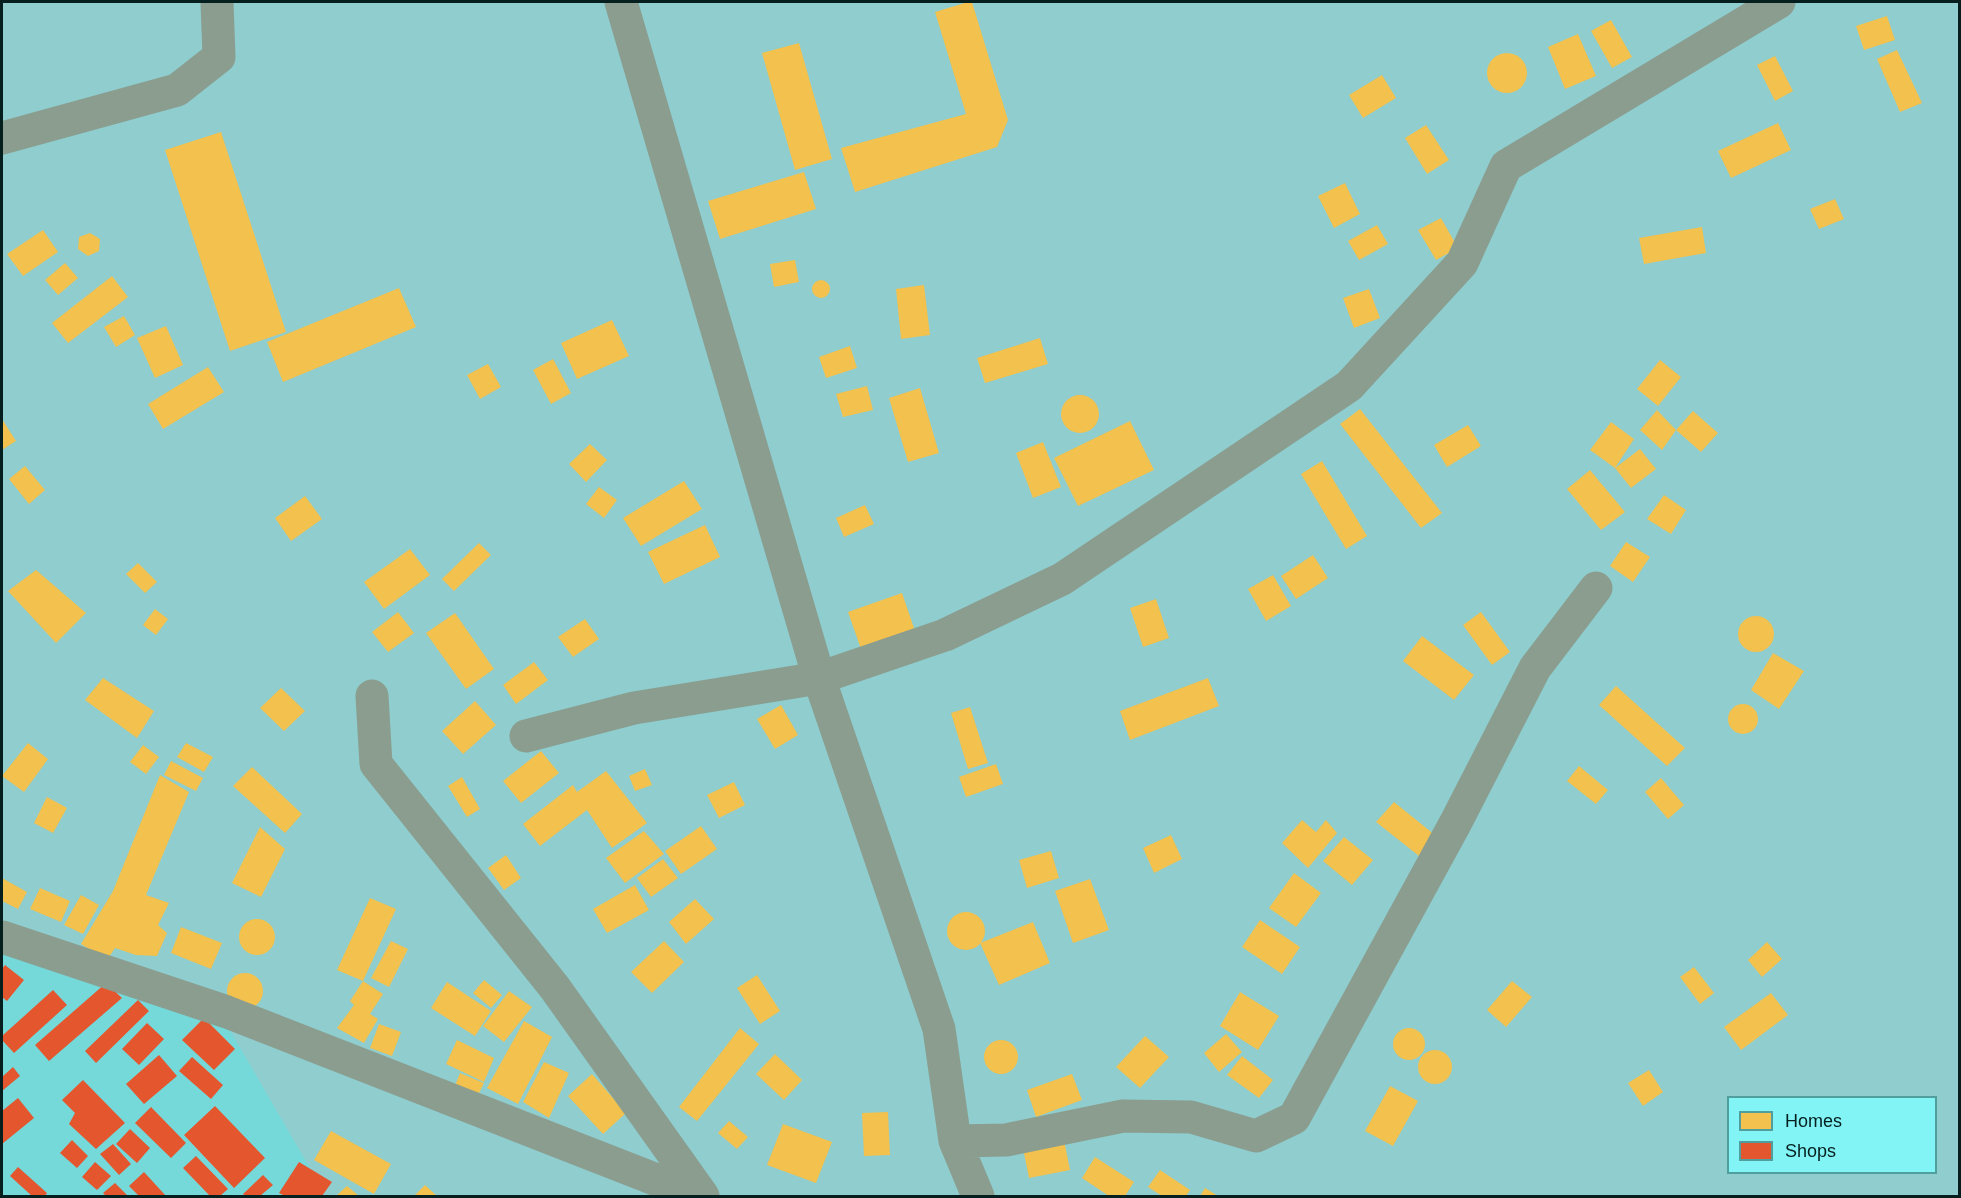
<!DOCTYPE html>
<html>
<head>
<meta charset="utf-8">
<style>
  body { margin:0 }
  #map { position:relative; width:1961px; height:1198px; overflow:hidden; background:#8fcdce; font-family:Helvetica,sans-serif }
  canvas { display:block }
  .frame { position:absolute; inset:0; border:3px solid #051e1e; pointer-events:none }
  .legend { position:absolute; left:1727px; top:1096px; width:210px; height:78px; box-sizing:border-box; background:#83f4f5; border:2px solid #519e9f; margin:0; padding:8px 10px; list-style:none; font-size:18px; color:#051e1e }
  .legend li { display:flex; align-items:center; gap:12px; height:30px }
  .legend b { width:30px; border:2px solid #519e9f }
</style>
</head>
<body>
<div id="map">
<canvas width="1961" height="1198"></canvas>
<div class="frame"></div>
<ul class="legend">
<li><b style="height:16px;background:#f2c14e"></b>Homes</li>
<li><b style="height:16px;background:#e4572e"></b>Shops</li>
</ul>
</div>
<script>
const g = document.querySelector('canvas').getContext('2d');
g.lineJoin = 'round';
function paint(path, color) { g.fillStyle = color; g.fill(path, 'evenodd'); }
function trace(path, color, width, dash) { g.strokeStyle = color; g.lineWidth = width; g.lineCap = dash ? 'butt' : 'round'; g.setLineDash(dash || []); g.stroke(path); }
const built = new Path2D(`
  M 2,951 L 224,1020 L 311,1170 L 285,1196 L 2,1196 Z`);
const homes = new Path2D(`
  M 968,2 L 972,2 L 1008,120 L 997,147 L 855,192 L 841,148 L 966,114 L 935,12 Z
  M 1887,16 L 1895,40 L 1864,50 L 1856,26 Z
  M 1611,20 L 1632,57 L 1612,68 L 1591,31 Z
  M 1578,34 L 1596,76 L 1565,89 L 1548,47 Z
  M 799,43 L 832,159 L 795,170 L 762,53 Z
  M 1897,50 L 1922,103 L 1900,112 L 1877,59 Z
  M1487 73a20 20 0 1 1 40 0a20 20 0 1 1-40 0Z
  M 1775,56 L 1793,91 L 1775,101 L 1757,65 Z
  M 1382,75 L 1396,98 L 1363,118 L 1349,95 Z
  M 1778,123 L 1791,150 L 1731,178 L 1718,151 Z
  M 1426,125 L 1449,160 L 1427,174 L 1405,138 Z
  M 221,132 L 286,332 L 230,351 L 165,150 Z
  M 804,172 L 816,209 L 720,239 L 708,201 Z
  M 1345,183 L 1360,214 L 1334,228 L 1318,196 Z
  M 1835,199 L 1844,219 L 1819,229 L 1810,209 Z
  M 1441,218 L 1458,248 L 1436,260 L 1418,230 Z
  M 1377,225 L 1388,244 L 1359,260 L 1348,241 Z
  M 1702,227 L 1706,253 L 1644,264 L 1639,238 Z
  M 43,230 L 58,252 L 23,276 L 7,254 Z
  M 90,233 L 100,239 L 99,251 L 88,256 L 78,249 L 79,237 Z
  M 795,260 L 799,282 L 774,287 L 770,264 Z
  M 65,263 L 78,278 L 58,295 L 45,280 Z
  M 112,276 L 128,297 L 68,343 L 52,323 Z
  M812 289a9 9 0 1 1 18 0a9 9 0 1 1-18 0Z
  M 924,285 L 930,335 L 901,339 L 896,289 Z
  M 399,288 L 416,327 L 283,382 L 267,342 Z
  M 1369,289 L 1380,318 L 1354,328 L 1343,298 Z
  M 124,316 L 135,335 L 116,347 L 104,327 Z
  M 612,320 L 629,356 L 577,379 L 561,343 Z
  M 166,326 L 183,365 L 155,378 L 137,338 Z
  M 1040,338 L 1048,364 L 985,383 L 977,358 Z
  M 850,346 L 857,368 L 826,378 L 819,357 Z
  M 553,359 L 571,393 L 551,404 L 533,370 Z
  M 1660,360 L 1681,377 L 1658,406 L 1637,389 Z
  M 488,364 L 501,387 L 480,399 L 467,375 Z
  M 208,367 L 224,392 L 163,429 L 148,404 Z
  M 867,386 L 873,410 L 843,417 L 836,394 Z
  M 920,388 L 939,453 L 908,462 L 889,398 Z
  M1061 414a19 19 0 1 1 38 0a19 19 0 1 1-38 0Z
  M 1360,409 L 1442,513 L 1421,528 L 1340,424 Z
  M 1657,410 L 1676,430 L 1662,450 L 1640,430 Z
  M 1693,411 L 1718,433 L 1701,452 L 1676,430 Z
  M 2,419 L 16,441 L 2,450 Z
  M 1130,421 L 1154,470 L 1078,506 L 1054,458 Z
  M 1611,422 L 1634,439 L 1615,468 L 1640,449 L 1656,469 L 1631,488 L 1615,468 L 1590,450 Z
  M 1468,425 L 1481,446 L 1447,467 L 1434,445 Z
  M 1043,442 L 1061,487 L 1033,498 L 1016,453 Z
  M 590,444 L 607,460 L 586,482 L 569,464 Z
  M 1322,461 L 1367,536 L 1346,549 L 1301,474 Z
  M 25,466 L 45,490 L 29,504 L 9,479 Z
  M 1590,470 L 1625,512 L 1601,530 L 1567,489 Z
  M 684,481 L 702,509 L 641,546 L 623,518 Z
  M 599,487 L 617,500 L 604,518 L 586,504 Z
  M 1664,495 L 1686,510 L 1671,534 L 1647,519 Z
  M 305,496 L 322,519 L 291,541 L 275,518 Z
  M 865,505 L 874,524 L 844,537 L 836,518 Z
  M 705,525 L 720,557 L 664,584 L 648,552 Z
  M 1626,542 L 1650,557 L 1633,582 L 1610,566 Z
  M 479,543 L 491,555 L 454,591 L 442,579 Z
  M 410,549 L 430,575 L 384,609 L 364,582 Z
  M 1313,555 L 1328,578 L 1296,599 L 1281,576 Z
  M 138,563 L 157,582 L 145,593 L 126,574 Z
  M 36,570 L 86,613 L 56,643 L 8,591 Z
  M 1273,575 L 1291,606 L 1266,621 L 1248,589 Z
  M 902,593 L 915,631 L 861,649 L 848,612 Z
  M 1156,599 L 1169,638 L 1143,647 L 1130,608 Z
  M 155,609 L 168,619 L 156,635 L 143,625 Z
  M 398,612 L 414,633 L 388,652 L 372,632 Z
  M 1481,612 L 1510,652 L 1492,665 L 1463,625 Z
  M 455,613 L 494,669 L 466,689 L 426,633 Z
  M1738 634a18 18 0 1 1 36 0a18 18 0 1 1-36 0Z
  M 585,619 L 599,639 L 573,657 L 558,637 Z
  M 1422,636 L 1474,675 L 1454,700 L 1403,661 Z
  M 1773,653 L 1804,671 L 1779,709 L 1751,690 Z
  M 534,662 L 548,680 L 516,704 L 503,685 Z
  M 103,678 L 154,711 L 137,738 L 85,700 Z
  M 1208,678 L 1219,706 L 1130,740 L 1120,711 Z
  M 1616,686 L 1685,748 L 1667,766 L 1599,705 Z
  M 281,688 L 305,711 L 284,731 L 260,708 Z
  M 475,701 L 496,725 L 463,754 L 442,731 Z
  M1728 719a15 15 0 1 1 30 0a15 15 0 1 1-30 0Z
  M 781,705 L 798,735 L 775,749 L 757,719 Z
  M 970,707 L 988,763 L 968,769 L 951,713 Z
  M 28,743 L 48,759 L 24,792 L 2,776 Z
  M 186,743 L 213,757 L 204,772 L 177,757 Z
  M 143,745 L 159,757 L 146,774 L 130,762 Z
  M 541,751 L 559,773 L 521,803 L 503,781 Z
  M 171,761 L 203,778 L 196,791 L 164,775 Z
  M 996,764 L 1003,784 L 966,797 L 959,777 Z
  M 1579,766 L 1608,790 L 1596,804 L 1567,781 Z
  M 252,767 L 302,814 L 285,833 L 233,786 Z
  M 645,769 L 652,785 L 635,791 L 629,776 Z
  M 606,771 L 647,823 L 612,848 L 587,810 L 540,846 L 523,824 L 573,785 L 577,792 Z
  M 160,775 L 189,792 L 146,895 L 169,903 L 158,925 L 167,933 L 157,956 L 136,955 L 115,948 L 107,960 L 81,944 L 113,891 Z
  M 462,777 L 480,809 L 467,817 L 448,786 Z
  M 1661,778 L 1684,805 L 1668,819 L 1645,792 Z
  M 734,782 L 745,805 L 719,818 L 707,795 Z
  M 47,797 L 67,808 L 53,833 L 34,823 Z
  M 1394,802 L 1435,835 L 1419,856 L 1376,822 Z
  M 1302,820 L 1316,832 L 1326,820 L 1337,833 L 1308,868 L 1282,843 Z
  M 701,826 L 717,849 L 681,874 L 665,851 Z
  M 260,827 L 285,849 L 261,897 L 232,883 Z
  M 644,831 L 664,854 L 625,883 L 606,858 Z
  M 1171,835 L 1182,859 L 1154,873 L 1143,848 Z
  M 1344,837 L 1373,860 L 1352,885 L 1323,861 Z
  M 1051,851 L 1059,878 L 1027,888 L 1019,860 Z
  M 506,855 L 521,878 L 504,890 L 488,868 Z
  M 663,859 L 678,878 L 651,897 L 637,878 Z
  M 1294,873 L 1321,893 L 1296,927 L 1269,908 Z
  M 2,878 L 27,892 L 18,909 L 2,901 Z
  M 1090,879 L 1109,930 L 1073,943 L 1055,891 Z
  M 635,885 L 649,910 L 607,933 L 593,909 Z
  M 40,888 L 70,901 L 61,922 L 30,909 Z
  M 81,895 L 99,905 L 83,934 L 64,925 Z
  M 370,898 L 396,909 L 363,981 L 383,994 L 370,1014 L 378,1019 L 364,1043 L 337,1028 L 354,1005 L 350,1001 L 363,981 L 337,970 Z
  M 695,899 L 714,919 L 686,944 L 669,922 Z
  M947 931a19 19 0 1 1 38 0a19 19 0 1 1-38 0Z
  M239 937a18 18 0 1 1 36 0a18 18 0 1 1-36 0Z
  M 1260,920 L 1300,947 L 1282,974 L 1242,947 Z
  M 1033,922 L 1050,963 L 999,985 L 980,943 Z
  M 181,927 L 222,943 L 211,969 L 171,953 Z
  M 391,941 L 408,949 L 389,987 L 371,978 Z
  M 664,941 L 684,962 L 652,993 L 631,972 Z
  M 1767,942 L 1782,959 L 1762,977 L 1748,960 Z
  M 1694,967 L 1714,993 L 1700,1004 L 1680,977 Z
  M227 991a18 18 0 1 1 36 0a18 18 0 1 1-36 0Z
  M 757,975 L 780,1011 L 760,1024 L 737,988 Z
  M 484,980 L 502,995 L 491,1008 L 473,993 Z
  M 1512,981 L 1532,997 L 1506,1027 L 1487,1010 Z
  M 447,982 L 491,1011 L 475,1036 L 431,1008 Z
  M 509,991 L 532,1007 L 504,1042 L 483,1026 Z
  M 1240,992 L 1279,1016 L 1258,1050 L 1220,1026 Z
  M 1771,993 L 1788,1015 L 1741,1050 L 1724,1027 Z
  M 524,1021 L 552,1037 L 518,1104 L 487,1088 Z
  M 379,1024 L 401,1032 L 392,1056 L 370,1048 Z
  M1393 1044a16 16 0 1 1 32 0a16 16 0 1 1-32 0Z
  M 740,1028 L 759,1044 L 697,1121 L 679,1107 Z
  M 1226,1034 L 1242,1052 L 1219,1072 L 1204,1053 Z
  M 1145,1036 L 1169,1057 L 1140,1088 L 1116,1067 Z
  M984 1057a17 17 0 1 1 34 0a17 17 0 1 1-34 0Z
  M 457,1040 L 494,1058 L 484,1082 L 446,1064 Z
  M1418 1067a17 17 0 1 1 34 0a17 17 0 1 1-34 0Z
  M 775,1054 L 802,1080 L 784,1100 L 756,1074 Z
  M 1242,1056 L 1273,1080 L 1259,1098 L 1227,1075 Z
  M 544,1062 L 569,1073 L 549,1118 L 523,1102 Z
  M 1649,1070 L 1663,1092 L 1643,1106 L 1628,1083 Z
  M 460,1073 L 484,1083 L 477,1097 L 454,1088 Z
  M 592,1074 L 626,1113 L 603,1134 L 568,1096 Z
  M 1072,1074 L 1082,1100 L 1036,1117 L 1027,1090 Z
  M 1390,1086 L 1418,1101 L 1393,1146 L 1365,1131 Z
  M 888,1112 L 890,1155 L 864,1156 L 862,1113 Z
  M 729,1121 L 748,1137 L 737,1149 L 718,1133 Z
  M 783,1124 L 832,1142 L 816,1183 L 767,1165 Z
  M 331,1131 L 391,1164 L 374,1194 L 314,1160 Z
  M 1064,1140 L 1070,1170 L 1029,1178 L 1023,1148 Z
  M 1095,1157 L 1134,1182 L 1125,1196 L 1109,1196 L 1082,1178 Z
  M 1160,1170 L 1190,1190 L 1186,1196 L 1162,1196 L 1148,1187 Z
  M 425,1185 L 437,1196 L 414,1196 Z
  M 347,1186 L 359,1196 L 336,1196 Z
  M 1205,1188 L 1218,1196 L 1200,1196 Z`);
const shops = new Path2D(`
  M 5,965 L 24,980 L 7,1001 L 2,997 L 2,969 Z
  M 106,983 L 122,998 L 49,1061 L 35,1045 Z
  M 53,990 L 67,1005 L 14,1053 L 2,1040 L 2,1036 Z
  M 138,1000 L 149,1011 L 96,1063 L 85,1051 Z
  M 204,1018 L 235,1049 L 214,1070 L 182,1040 Z
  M 147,1023 L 164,1039 L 139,1065 L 122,1049 Z
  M 159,1055 L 177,1076 L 144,1104 L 126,1084 Z
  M 192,1057 L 223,1085 L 211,1099 L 179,1071 Z
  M 13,1067 L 20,1076 L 2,1091 L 2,1077 Z
  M 83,1080 L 125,1123 L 96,1149 L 69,1124 L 75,1113 L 62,1100 Z
  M 18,1098 L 34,1118 L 2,1144 L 2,1111 Z
  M 215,1106 L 265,1158 L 234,1188 L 184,1135 Z
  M 151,1107 L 186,1143 L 171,1158 L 135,1123 Z
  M 130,1129 L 150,1148 L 137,1163 L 116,1144 Z
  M 72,1140 L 88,1156 L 77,1168 L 60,1153 Z
  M 113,1144 L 131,1164 L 119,1175 L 100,1154 Z
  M 196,1156 L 228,1189 L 220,1196 L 210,1196 L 183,1168 Z
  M 95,1162 L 111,1176 L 97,1190 L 82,1177 Z
  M 299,1162 L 332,1182 L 322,1196 L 285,1196 L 279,1193 Z
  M 18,1167 L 47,1193 L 45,1196 L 32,1196 L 10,1176 Z
  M 144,1172 L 166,1196 L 139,1196 L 129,1186 Z
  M 263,1175 L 273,1185 L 260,1196 L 245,1196 L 243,1194 Z
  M 115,1183 L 128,1196 L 106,1196 L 103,1193 Z`);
const minor = new Path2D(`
  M 621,2 L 819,678 L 939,1029 L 955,1141 L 978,1196
  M 2,138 L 177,90 L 219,57 L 217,2
  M 372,696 L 376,764 L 555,988 L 703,1196
  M 526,736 L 634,708 L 819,678 L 945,635 L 1062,579 L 1349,386 L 1462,263 L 1506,166 L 1779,2
  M 2,937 L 227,1012 L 698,1196
  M 955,1141 L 1006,1140 L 1123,1116 L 1191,1117 L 1256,1136 L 1294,1118 L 1456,822 L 1535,668 L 1596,588`);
paint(built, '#75d8d9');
paint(homes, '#f2c14e');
paint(shops, '#e4572e');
trace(minor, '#8a9d8f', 33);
</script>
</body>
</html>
